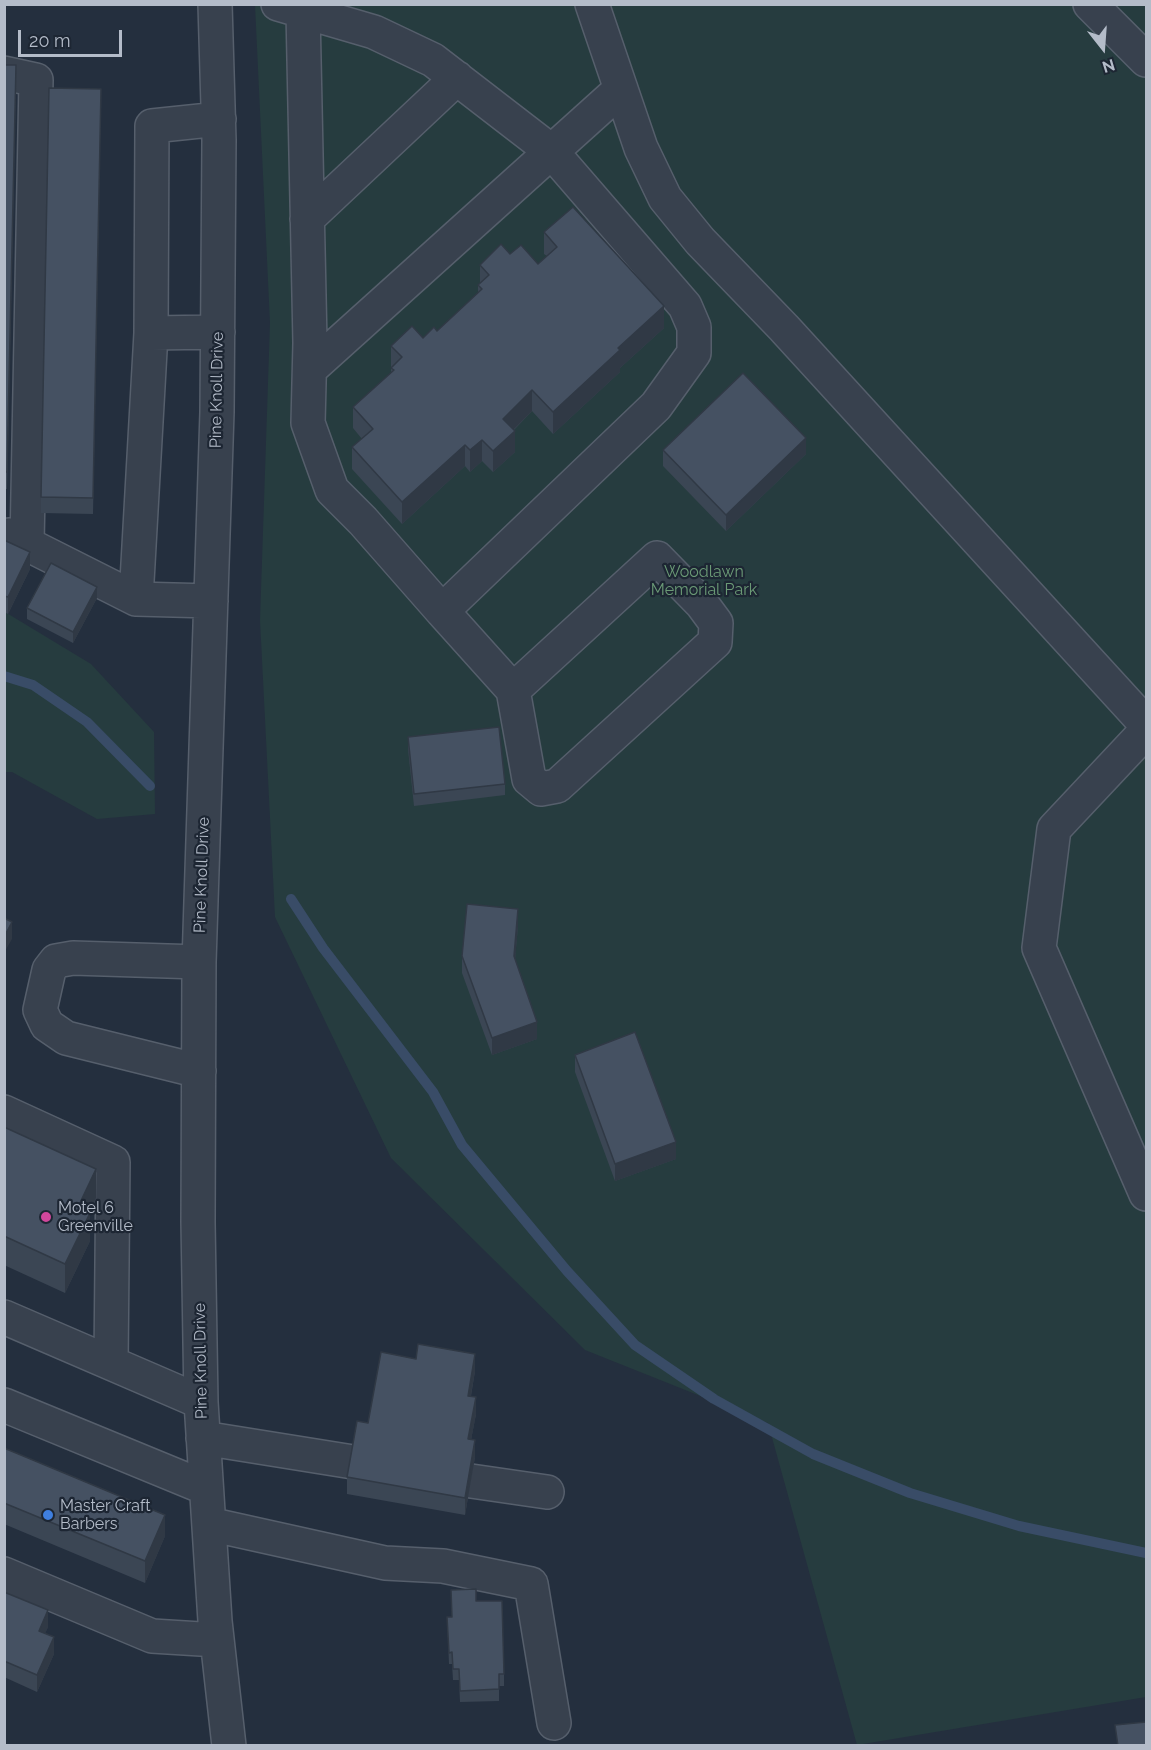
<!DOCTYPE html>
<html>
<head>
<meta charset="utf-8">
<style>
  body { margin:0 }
  #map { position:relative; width:1151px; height:1750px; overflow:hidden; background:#242f3e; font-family:Raleway,sans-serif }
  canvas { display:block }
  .frame { position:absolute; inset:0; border:6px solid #b4bcc9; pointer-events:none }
  .north { position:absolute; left:1073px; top:18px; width:60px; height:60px; -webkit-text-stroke:4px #1d2633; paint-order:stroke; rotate:163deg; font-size:16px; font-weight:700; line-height:24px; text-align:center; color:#b4bcc9 }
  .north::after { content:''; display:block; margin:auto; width:21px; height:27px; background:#b4bcc9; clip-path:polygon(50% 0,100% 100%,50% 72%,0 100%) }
  .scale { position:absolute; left:18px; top:30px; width:104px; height:27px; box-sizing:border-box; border:3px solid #b4bcc9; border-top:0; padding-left:8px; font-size:18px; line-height:21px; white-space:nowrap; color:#b4bcc9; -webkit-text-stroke:4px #1d2633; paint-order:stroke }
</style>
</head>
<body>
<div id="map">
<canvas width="1151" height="1750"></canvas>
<div class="frame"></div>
<div class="north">N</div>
<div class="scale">20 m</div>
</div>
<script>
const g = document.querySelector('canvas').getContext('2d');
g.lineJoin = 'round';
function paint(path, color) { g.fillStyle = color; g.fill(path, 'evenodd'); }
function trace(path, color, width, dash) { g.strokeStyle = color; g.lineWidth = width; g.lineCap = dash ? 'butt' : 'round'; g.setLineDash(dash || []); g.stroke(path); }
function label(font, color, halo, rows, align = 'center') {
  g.font = font + ' Raleway,sans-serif'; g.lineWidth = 4.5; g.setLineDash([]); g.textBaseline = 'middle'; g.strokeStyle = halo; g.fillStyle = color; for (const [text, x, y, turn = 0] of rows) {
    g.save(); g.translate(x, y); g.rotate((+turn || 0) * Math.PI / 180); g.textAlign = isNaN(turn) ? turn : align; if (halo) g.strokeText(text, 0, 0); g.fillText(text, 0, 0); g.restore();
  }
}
const green = new Path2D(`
  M 255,5 L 1146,5 L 1146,1697 L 857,1745 L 768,1423 L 585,1350 L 391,1158 L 275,917 L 260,620 L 270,323 Z
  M 5,612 L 91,664 L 154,732 L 155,814 L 97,819 L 12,772 L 5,772 Z`);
const stream = new Path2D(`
  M 4,676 L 33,685 L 87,722 L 150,786
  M 291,899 L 323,948 L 433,1092 L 462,1145 L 567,1271 L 635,1345 L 714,1399 L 813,1454 L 910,1493 L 1019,1526 L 1146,1553`);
const minor = new Path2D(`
  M 215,4 L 219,140 L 217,412 L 199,962 L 198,1222 L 201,1402 L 215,1621 L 229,1746
  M 278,4 L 374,32 L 433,60 L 551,151 L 685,306 L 694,327 L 694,353 L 656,406 L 442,611 L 363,521 L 332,490 L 308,423 L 310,343 L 303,12
  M 592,4 L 641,148 L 665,198 L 700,241 L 784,328 L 1146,724
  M 1090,4 L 1146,60
  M 4,73 L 36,80 L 27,544
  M 307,219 L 457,78
  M 218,332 L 151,333 L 152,126 L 219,119
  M 151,333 L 136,599 L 211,601
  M 310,369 L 621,89
  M 9,535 L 136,599
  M 442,611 L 513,690 L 529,779 L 541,789 L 557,786 L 715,642 L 716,623 L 702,604 L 657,558 L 513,690
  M 1146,731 L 1054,829 L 1039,948 L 1146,1194
  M 199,1071 L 66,1038 L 47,1025 L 40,1010 L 49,970 L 56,961 L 73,958 L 199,962
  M 4,1112 L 113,1162 L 111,1363
  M 4,1317 L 201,1402
  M 4,1405 L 206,1488
  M 203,1438 L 353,1462
  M 471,1481 L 547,1492
  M 209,1524 L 385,1563 L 443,1566 L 531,1584 L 554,1723
  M 4,1574 L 152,1636 L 217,1640`);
const wall = new Path2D(`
  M 4,65 L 16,82 L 7,489 L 4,489 Z
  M 101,89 L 93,514 L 41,513 L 41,497 Z
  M 544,232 L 664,328 L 620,368 L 620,372 L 553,434 L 532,411 L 514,430 L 515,452 L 493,472 L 482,461 L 470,472 L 465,466 L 402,524 L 352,469 L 352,447 L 362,439 L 353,428 L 353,407 L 391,373 L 391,346 L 423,338 L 437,331 L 478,293 L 478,285 L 480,283 L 480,265 L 510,254 L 538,264 L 547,256 L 544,254 Z
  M 663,450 L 806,454 L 726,531 L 663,466 Z
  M 4,540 L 30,569 L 8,614 L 4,612 Z
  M 97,598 L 73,643 L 27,619 L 27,608 Z
  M 408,737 L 505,784 L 505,795 L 414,806 L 408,749 Z
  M 518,926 L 515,959 L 537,1039 L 492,1055 L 462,973 L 462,956 Z
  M 575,1055 L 676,1159 L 615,1181 L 575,1072 Z
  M 4,1127 L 96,1198 L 89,1212 L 90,1241 L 65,1293 L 4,1265 Z
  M 475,1371 L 471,1396 L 476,1414 L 471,1440 L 475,1457 L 465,1515 L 347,1494 L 347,1477 L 368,1423 Z
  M 4,1448 L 165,1536 L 145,1583 L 4,1524 Z
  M 4,1592 L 48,1627 L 45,1633 L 54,1654 L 37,1692 L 4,1677 Z
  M 476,1601 L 504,1674 L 504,1686 L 499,1686 L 499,1701 L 460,1702 L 459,1680 L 453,1680 L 452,1664 L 449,1664 L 447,1617 L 451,1617 Z`);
const shadedWall = new Path2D(`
  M 664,306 L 664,328 L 620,368 L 620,372 L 553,434 L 553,412 L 618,348 Z
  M 532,390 L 532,411 L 503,440 L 503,419 Z
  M 515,431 L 515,452 L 493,472 L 493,451 Z
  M 806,438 L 806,454 L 726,531 L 726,515 Z
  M 482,440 L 482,461 L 470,472 L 470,450 Z
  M 465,445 L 465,466 L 402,524 L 402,502 Z
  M 30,552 L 30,569 L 8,614 L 8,597 Z
  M 97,587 L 97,598 L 73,643 L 73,632 Z
  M 518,909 L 518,926 L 514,973 L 514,956 Z
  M 12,922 L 12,939 L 4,953 L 4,937 Z
  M 537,1022 L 537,1039 L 492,1055 L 492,1038 Z
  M 676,1142 L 676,1159 L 615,1181 L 615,1164 Z
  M 96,1169 L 96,1198 L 78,1236 L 78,1207 Z
  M 90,1213 L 90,1241 L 65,1293 L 65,1264 Z
  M 475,1354 L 475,1371 L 468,1412 L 468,1396 Z
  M 476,1397 L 476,1414 L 468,1456 L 468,1439 Z
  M 475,1440 L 475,1457 L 465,1515 L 465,1498 Z
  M 165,1515 L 165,1536 L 145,1583 L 145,1561 Z
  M 48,1610 L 48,1627 L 39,1648 L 39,1631 Z
  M 54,1637 L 54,1654 L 37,1692 L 37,1675 Z`);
const building = new Path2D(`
  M 4,65 L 16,65 L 7,472 L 4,472 Z
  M 49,88 L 101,89 L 93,498 L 41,497 Z
  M 573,207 L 664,306 L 618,348 L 620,350 L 553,412 L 532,390 L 503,419 L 515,431 L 493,451 L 482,440 L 470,450 L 465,445 L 402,502 L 352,447 L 373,429 L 353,407 L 394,370 L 391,368 L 402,357 L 391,346 L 412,326 L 423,338 L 434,327 L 437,331 L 482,289 L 478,285 L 489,275 L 480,265 L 501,244 L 510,254 L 521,245 L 538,264 L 557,247 L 544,232 Z
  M 743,373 L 806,438 L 726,515 L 663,450 Z
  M 4,540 L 30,552 L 8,597 L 4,596 Z
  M 51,563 L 97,587 L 73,632 L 27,608 Z
  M 499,727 L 505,784 L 414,794 L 408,737 Z
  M 467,904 L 518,909 L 514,956 L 537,1022 L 492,1038 L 462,956 Z
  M 4,918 L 12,922 L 4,937 Z
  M 635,1032 L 676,1142 L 615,1164 L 575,1055 Z
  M 4,1127 L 96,1169 L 78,1207 L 90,1213 L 65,1264 L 4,1236 Z
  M 418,1344 L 475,1354 L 468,1396 L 476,1397 L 468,1439 L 475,1440 L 465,1498 L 347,1477 L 357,1421 L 368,1423 L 381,1352 L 416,1359 Z
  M 4,1448 L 165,1515 L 145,1561 L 4,1503 Z
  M 476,1589 L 476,1601 L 502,1601 L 504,1674 L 499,1674 L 499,1689 L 460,1691 L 459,1669 L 453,1669 L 452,1652 L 449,1653 L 447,1617 L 452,1617 L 451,1590 Z
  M 4,1592 L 48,1610 L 39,1631 L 54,1637 L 37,1675 L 4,1661 Z
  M 1146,1722 L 1146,1746 L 1118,1746 L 1115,1725 Z`);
const markers = [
  [46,1217,6,"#d1479c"],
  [48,1515,6,"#3f7fe0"]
];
const streetNames = [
  ["Pine Knoll Drive",217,390,-89],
  ["Pine Knoll Drive",202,875,-88],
  ["Pine Knoll Drive",201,1361,-91]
];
const parkNames = [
  ["Woodlawn",704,572],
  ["Memorial Park",704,590]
];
const poiNames = [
  ["Motel 6",58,1208],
  ["Greenville",58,1226],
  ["Master Craft",60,1506],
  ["Barbers",60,1524]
];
paint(green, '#263c3f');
trace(stream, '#394c67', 10);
trace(minor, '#565f6c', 36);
trace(minor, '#38414e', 33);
paint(wall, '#3b4654');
paint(shadedWall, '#303945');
paint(building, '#455162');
trace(building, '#303945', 1.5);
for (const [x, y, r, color] of markers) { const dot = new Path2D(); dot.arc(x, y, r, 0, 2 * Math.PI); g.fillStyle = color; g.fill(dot); trace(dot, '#1d2633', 2); }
label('16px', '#b4bcc9', '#1d2633', streetNames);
label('16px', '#6b9a76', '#1d2633', parkNames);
label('16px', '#b4bcc9', '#1d2633', poiNames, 'left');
</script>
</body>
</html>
